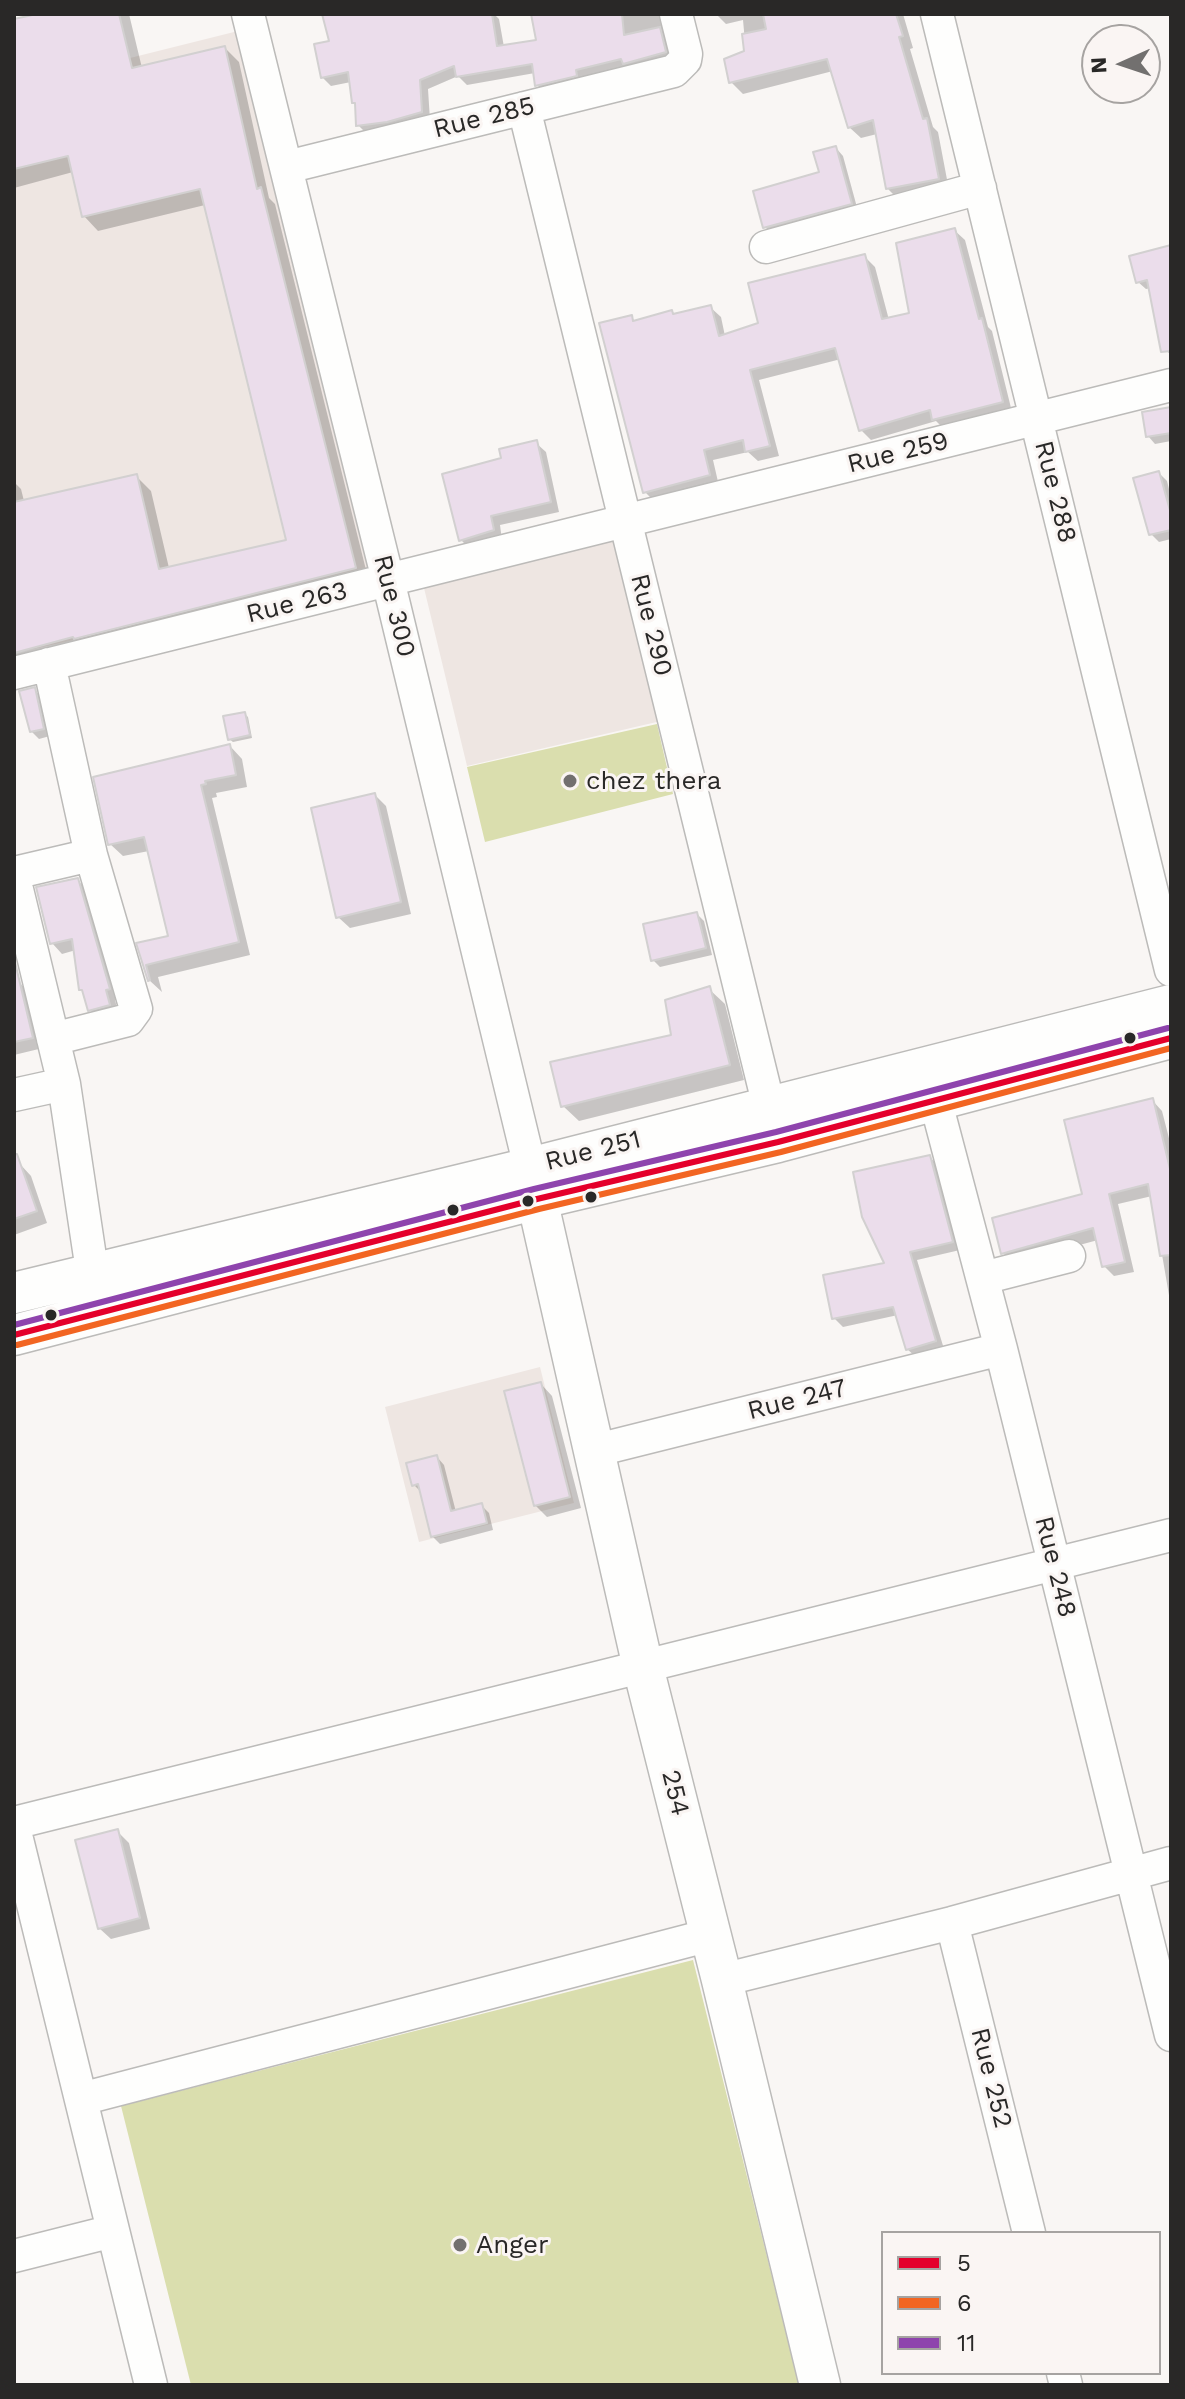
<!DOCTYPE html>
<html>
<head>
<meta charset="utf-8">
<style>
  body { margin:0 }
  #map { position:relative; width:1185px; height:2399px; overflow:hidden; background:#f9f6f4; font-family:"Work Sans",sans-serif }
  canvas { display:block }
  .frame { position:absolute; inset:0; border:16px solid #292827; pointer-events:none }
  .legend { position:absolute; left:881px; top:2231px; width:280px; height:144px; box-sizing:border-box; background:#faf5f3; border:2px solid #a6a3a1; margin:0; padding:10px 14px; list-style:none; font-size:24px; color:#292827 }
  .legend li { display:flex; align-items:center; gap:16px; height:40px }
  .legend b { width:40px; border:2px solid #a6a3a1 }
  .north { position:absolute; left:1081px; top:24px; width:80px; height:80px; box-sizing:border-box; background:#faf5f3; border:2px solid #a6a3a1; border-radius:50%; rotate:267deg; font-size:22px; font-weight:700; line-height:32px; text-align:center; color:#292827 }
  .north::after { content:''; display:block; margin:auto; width:28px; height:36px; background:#72706f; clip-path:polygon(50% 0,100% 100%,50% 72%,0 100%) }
</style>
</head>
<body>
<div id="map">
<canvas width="1185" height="2399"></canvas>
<div class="frame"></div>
<ul class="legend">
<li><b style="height:10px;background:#e4002b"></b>5</li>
<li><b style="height:10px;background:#f26522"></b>6</li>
<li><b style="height:10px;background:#8e44ad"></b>11</li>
</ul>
<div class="north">N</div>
</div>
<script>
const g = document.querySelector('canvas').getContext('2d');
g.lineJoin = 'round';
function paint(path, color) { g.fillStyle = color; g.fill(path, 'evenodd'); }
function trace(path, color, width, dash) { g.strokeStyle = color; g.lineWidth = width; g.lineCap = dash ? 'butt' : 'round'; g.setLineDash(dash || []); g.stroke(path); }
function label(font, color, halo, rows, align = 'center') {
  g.font = font + ' "Work Sans",sans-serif'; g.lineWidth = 6; g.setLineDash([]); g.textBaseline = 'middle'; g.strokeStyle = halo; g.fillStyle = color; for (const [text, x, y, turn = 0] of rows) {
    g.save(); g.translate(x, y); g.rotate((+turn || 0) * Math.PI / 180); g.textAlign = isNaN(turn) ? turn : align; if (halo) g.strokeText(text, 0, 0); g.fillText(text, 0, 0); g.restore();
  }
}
const built = new Path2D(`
  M 254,27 L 379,575 L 14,653 L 14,87 Z
  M 619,538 L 661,721 L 467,766 L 424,588 Z
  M 540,1367 L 574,1503 L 419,1542 L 385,1407 Z`);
const green = new Path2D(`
  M 657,724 L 673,794 L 485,842 L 467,767 Z
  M 693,1960 L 799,2385 L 191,2385 L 121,2106 Z`);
const shadow = new Path2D(`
  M 46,14 L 129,14 L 142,68 L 225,48 L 239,62 L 269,198 L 275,204 L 369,582 L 14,669 L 14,482 L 21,489 L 24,501 L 136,476 L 151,491 L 169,568 L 289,542 L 205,205 L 98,231 L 84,216 L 73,172 L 14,188 L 14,21 Z
  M 324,14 L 494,14 L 499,19 L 504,47 L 539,42 L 533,14 L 666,14 L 674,62 L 546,94 L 537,85 L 535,73 L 467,85 L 458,76 L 428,89 L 430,120 L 367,134 L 358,125 L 357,105 L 354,102 L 351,82 L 331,86 L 322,77 L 331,42 Z
  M 716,14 L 903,14 L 913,48 L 910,49 L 933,127 L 938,132 L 949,190 L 899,200 L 887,188 L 877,134 L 861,138 L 849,127 L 833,71 L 743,94 L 731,82 L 746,53 L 743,20 L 726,24 Z
  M 836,148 L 843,156 L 858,211 L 772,234 L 765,227 L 821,174 Z
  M 954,230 L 965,240 L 988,327 L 992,331 L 1012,412 L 944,429 L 936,421 L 871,440 L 861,430 L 841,359 L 759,380 L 779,456 L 758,461 L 748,452 L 713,460 L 719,486 L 656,503 L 645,492 L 631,317 L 636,322 L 672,312 L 675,316 L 710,307 L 721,317 L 725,336 L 760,324 L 864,256 L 875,267 L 889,320 L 911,314 Z
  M 1171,247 L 1171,354 L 1170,354 L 1162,347 L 1151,288 L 1146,289 L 1138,282 Z
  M 1171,409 L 1171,441 L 1155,444 L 1148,436 Z
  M 536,443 L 546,452 L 559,512 L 500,525 L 502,540 L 471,550 L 461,540 L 504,459 Z
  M 1159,473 L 1167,481 L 1171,497 L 1171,539 L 1159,542 L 1151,534 Z
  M 34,690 L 42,697 L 50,736 L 39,739 L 31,731 Z
  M 245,714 L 248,717 L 252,738 L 233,742 L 229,739 Z
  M 230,746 L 242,759 L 247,787 L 216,793 L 217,797 L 212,798 L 250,955 L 158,977 L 162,992 L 149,980 L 139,944 L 170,937 L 149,851 L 123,856 L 110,844 Z
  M 375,795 L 386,806 L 411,914 L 350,928 L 338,917 Z
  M 77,880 L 88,890 L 120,1000 L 115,1000 L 119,1015 L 100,1020 L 90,1010 L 85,994 L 81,989 L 76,950 L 62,954 L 52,943 Z
  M 697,914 L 704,921 L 712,955 L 660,967 L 653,960 Z
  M 19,982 L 29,993 L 43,1048 L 14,1055 L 14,983 Z
  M 709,989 L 725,1004 L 744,1080 L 579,1121 L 563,1106 L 674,1036 Z
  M 1152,1100 L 1162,1111 L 1171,1146 L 1171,1307 L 1152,1196 L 1118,1204 L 1134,1272 L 1114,1276 L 1104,1266 L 1098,1240 L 1013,1263 L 1003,1253 L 1084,1195 Z
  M 930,1157 L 938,1166 L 960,1250 L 917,1260 L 944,1349 L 916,1357 L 907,1349 L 898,1315 L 843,1327 L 834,1318 L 887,1264 Z
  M 20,1164 L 31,1176 L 47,1223 L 14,1235 L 14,1166 Z
  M 541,1384 L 552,1396 L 581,1508 L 547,1517 L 535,1505 Z
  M 437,1457 L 444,1465 L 456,1512 L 481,1505 L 489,1513 L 493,1530 L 440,1544 L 432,1536 L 422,1493 L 414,1485 Z
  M 117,1831 L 129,1843 L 150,1929 L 111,1939 L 99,1928 Z`);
const building = new Path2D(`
  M 37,14 L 119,14 L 132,68 L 225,46 L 257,189 L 261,187 L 356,568 L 74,639 L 73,637 L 14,653 L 14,502 L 137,474 L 159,569 L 286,540 L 200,189 L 82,217 L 68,156 L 14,169 L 14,19 Z
  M 322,14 L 492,14 L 497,46 L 536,40 L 531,14 L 622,14 L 624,35 L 660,27 L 666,52 L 623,64 L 621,59 L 576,70 L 577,76 L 535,86 L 532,64 L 456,77 L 454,66 L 420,80 L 422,112 L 387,122 L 356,126 L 355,103 L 352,103 L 348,72 L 321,78 L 314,44 L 329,41 Z
  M 763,14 L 896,14 L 903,36 L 899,37 L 923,119 L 927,118 L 939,179 L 886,189 L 873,120 L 848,128 L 827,59 L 729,83 L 724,59 L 744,51 L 742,34 L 766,29 Z
  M 836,146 L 852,204 L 763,228 L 753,191 L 819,172 L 813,152 Z
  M 955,228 L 979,319 L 982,318 L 1003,402 L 932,420 L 930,410 L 859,431 L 835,348 L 750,370 L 770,446 L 745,452 L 743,440 L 704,450 L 710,475 L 643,493 L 599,323 L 632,315 L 633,321 L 672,310 L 673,314 L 711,305 L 719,336 L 758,323 L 748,283 L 865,254 L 882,319 L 909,313 L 896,243 Z
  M 1171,245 L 1171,351 L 1161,352 L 1147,280 L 1136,283 L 1129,256 Z
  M 1171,407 L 1171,433 L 1146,437 L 1142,412 Z
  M 537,440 L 551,502 L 491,516 L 494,530 L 459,541 L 442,474 L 501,458 L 499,449 Z
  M 1159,471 L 1171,514 L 1171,530 L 1149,535 L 1133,478 Z
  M 35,687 L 44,729 L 30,732 L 19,691 Z
  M 245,712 L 250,735 L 228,740 L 223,716 Z
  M 230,744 L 236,775 L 205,781 L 206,784 L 201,785 L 239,942 L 146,965 L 150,980 L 148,981 L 136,943 L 168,936 L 144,837 L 108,845 L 93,777 Z
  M 375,793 L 401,902 L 336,918 L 311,808 Z
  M 78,878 L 110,989 L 106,990 L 110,1005 L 88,1011 L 82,990 L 79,990 L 72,939 L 50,944 L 36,887 Z
  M 697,912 L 706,948 L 651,961 L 643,924 Z
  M 14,958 L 33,1038 L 14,1042 Z
  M 710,986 L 730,1065 L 561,1107 L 550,1062 L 671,1035 L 665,1000 Z
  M 1153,1098 L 1171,1173 L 1171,1255 L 1160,1256 L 1148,1184 L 1109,1194 L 1125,1262 L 1102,1267 L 1093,1228 L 1001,1254 L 992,1218 L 1082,1194 L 1064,1120 Z
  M 14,1154 L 17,1154 L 37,1211 L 14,1219 Z
  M 930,1155 L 953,1242 L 910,1252 L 936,1341 L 906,1350 L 893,1307 L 832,1319 L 823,1275 L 884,1263 L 862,1217 L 853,1172 Z
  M 541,1382 L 570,1497 L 534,1506 L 504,1391 Z
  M 437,1455 L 451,1511 L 482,1503 L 487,1523 L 431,1537 L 418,1484 L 412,1486 L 406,1463 Z
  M 118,1829 L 140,1918 L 98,1929 L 75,1840 Z`);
const minor = new Path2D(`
  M 248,14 L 388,580 L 535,1188
  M 937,14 L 1171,970
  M 524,108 L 775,1131
  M 287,167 L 674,71 L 685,60 L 686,54 L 676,14
  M 766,247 L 980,188
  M 49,664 L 91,855 L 136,1009 L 128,1020 L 53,1039
  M 14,673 L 1171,385
  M 14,873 L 91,855
  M 14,877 L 64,1084 L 96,1297
  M 930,1080 L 1001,1349 L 1171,2035
  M 14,1095 L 64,1084
  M 983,1278 L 1069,1256
  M 593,1451 L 1001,1349
  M 14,1823 L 1171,1535
  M 14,1827 L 151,2385
  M 952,1923 L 1029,2233
  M 722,1980 L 952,1923 L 1171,1863
  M 81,2099 L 710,1935
  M 14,2256 L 113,2231
  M 1063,2373 L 1066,2385`);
const major = new Path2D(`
  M 537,1199 L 643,1667 L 722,1980 L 820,2385
  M 14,1293 L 530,1168 L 1171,1005
  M 14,1335 L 537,1199 L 778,1142 L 1171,1038`);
const bus1 = new Path2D(`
  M 14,1335 L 537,1199 L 778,1142 L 1171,1038`);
const bus2 = new Path2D(`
  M 17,1345 L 539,1209 L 781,1152 L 1171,1048`);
const bus3 = new Path2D(`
  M 14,1325 L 534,1189 L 776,1132 L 1168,1028`);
const markers = [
  [570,781,8,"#72706f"],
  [1130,1038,7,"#292827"],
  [591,1197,7,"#292827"],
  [528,1201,7,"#292827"],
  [453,1210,7,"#292827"],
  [51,1315,7,"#292827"],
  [460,2245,8,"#72706f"]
];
const streetNames = [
  ["Rue 285",484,118,-14],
  ["Rue 259",898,453,-14],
  ["Rue 288",1055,492,76],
  ["Rue 263",297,603,-14],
  ["Rue 300",394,606,76],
  ["Rue 290",651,625,76],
  ["Rue 251",593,1151,-14],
  ["Rue 247",797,1400,-14],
  ["Rue 248",1055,1567,76],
  ["254",675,1793,76],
  ["Rue 252",991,2078,76]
];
const poiNames = [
  ["chez thera",586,781],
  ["Anger",476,2245]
];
paint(built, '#eee6e2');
paint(green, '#dadeae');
paint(shadow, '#0003');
paint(building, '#ebddeb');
trace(building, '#d2d0d0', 2);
trace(minor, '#bcbbb9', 35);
trace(major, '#bcbbb9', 43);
trace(minor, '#fefefd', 32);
trace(major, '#fefefd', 40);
trace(bus1, '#e4002b', 6);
trace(bus2, '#f26522', 6);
trace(bus3, '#8e44ad', 6);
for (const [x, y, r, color] of markers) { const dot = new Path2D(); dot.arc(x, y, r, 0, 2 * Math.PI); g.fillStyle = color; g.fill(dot); trace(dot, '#faf5f3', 3); }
label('26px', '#292827', '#faf5f3', streetNames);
label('26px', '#292827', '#faf5f3', poiNames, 'left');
</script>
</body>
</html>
